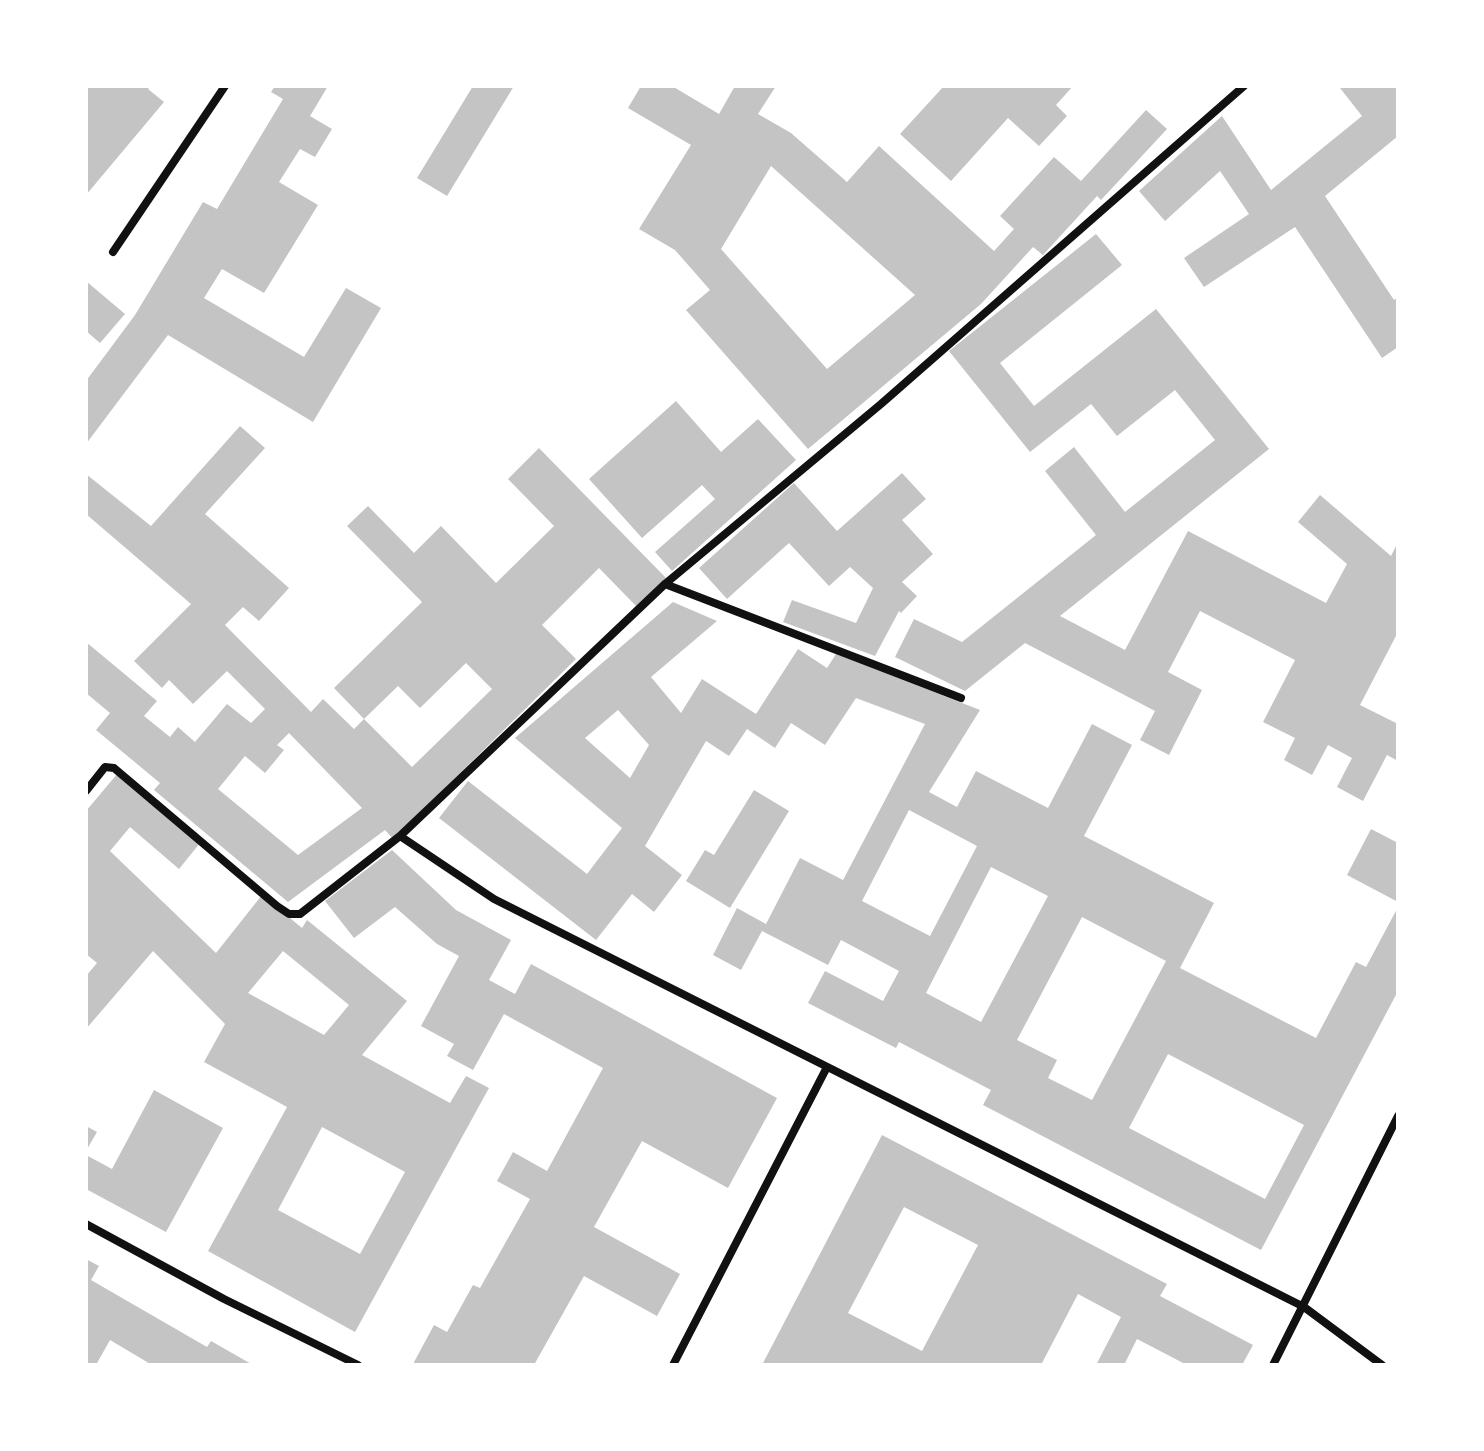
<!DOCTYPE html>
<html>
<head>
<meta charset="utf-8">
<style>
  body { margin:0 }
  #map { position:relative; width:1484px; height:1451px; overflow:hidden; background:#fff; font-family:Manrope,sans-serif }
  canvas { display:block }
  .frame { position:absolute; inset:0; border:88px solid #fff; pointer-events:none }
</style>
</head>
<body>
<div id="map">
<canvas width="1484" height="1451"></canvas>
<div class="frame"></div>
</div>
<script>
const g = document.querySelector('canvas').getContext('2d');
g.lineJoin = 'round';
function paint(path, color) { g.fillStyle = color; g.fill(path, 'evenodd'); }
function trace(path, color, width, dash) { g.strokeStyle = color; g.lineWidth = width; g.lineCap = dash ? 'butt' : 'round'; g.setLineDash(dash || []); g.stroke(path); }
const building = new Path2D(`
  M 86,86 L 151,86 L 148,89 L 164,102 L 86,195 Z
  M 275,86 L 328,86 L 310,116 L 332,129 L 315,157 L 300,149 L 279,182 L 318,205 L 264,293 L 222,269 L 204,298 L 304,357 L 346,288 L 381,308 L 313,422 L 168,335 L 86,444 L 86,381 L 135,315 L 203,202 L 217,209 L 283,99 L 271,92 Z
  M 473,86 L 514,86 L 447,196 L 417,178 Z
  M 641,86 L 672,86 L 719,114 L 735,86 L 776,86 L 758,114 L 791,133 L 847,182 L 879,146 L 994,251 L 1014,229 L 1000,216 L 1054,157 L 1081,181 L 1146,110 L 1167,129 L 1101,200 L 1097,196 L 1043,255 L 1033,247 L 981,304 L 808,449 L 686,310 L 710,290 L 675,250 L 639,229 L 691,145 L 628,108 ZM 771,166 L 915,295 L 827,369 L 721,249 Z
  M 944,86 L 1073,86 L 1056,105 L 1067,116 L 1039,146 L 1008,118 L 951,181 L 900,134 Z
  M 1342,86 L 1398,86 L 1398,136 L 1325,196 L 1394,300 L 1398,297 L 1398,347 L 1382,358 L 1295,227 L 1204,287 L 1184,258 L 1249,214 L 1220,171 L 1165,221 L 1139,191 L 1222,116 L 1271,190 L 1362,116 L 1340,88 Z
  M 1096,234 L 1122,265 L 1000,363 L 1034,406 L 1156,309 L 1269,449 L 1060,616 L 1125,650 L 1188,531 L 1326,603 L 1347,564 L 1298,522 L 1320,495 L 1391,556 L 1398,542 L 1398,632 L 1360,705 L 1398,724 L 1398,761 L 1387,755 L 1363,801 L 1337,787 L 1352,758 L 1328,745 L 1312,775 L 1284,760 L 1295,738 L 1263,722 L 1295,660 L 1200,611 L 1168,672 L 1202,690 L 1169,755 L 1140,740 L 1155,711 L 1025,643 L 965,691 L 895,657 L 914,619 L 962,642 L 1096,535 L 1045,471 L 1074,447 L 1125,512 L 1215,440 L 1175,390 L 1117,436 L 1091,404 L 1030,452 L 949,351 Z
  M 86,281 L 125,314 L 100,343 L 86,331 Z
  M 676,401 L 721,452 L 758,419 L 796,460 L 672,571 L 655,552 L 715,499 L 702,485 L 642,538 L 589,479 Z
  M 240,426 L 265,448 L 205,514 L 289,588 L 259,621 L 243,607 L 225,625 L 311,712 L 323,699 L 354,729 L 364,719 L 412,767 L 492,689 L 466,663 L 420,708 L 398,686 L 364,719 L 334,688 L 422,602 L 347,526 L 368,506 L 414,553 L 441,526 L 496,583 L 554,526 L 508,479 L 539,448 L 666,578 L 637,607 L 599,568 L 542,625 L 576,659 L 393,839 L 385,830 L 288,902 L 154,790 L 160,783 L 96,730 L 110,713 L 86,693 L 86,642 L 157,701 L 144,716 L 170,737 L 178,727 L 195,742 L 227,704 L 251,723 L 265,709 L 227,671 L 193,704 L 169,680 L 162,688 L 134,661 L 191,604 L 86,514 L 86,474 L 151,526 ZM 289,733 L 362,808 L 298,855 L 218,789 L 245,756 L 265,773 L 284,750 L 277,745 Z
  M 902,473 L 926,499 L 902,520 L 933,554 L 902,582 L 917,596 L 901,613 L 899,611 L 875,656 L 783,622 L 792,600 L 856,623 L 873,588 L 850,567 L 829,586 L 789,543 L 727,599 L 699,568 L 794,483 L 837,531 Z
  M 673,602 L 717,621 L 651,677 L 681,713 L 702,679 L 756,714 L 798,649 L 827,668 L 836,654 L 980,710 L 929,792 L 957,807 L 976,771 L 1048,808 L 1092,724 L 1132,745 L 1084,836 L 1214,903 L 1180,968 L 1316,1038 L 1356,962 L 1366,967 L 1398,907 L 1398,991 L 1261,1250 L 983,1105 L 991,1090 L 899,1042 L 896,1048 L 808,1003 L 825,971 L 883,1001 L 899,971 L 841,940 L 828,965 L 762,931 L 741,970 L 713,955 L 737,908 L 766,924 L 800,858 L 843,880 L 925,724 L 856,698 L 825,745 L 791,723 L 775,748 L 747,729 L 729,756 L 706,741 L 645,846 L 682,875 L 654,912 L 632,894 L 596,940 L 439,818 L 468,781 L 587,874 L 622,828 L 515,738 ZM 618,710 L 649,745 L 630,778 L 585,738 ZM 909,810 L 977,846 L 930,936 L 862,901 ZM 991,867 L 1048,896 L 981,1022 L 926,993 ZM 1082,917 L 1166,961 L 1092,1100 L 1048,1078 L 1057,1060 L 1017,1040 ZM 1168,1054 L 1304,1125 L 1265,1199 L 1129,1128 Z
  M 118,773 L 200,843 L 179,869 L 130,827 L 110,851 L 216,953 L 262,895 L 302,928 L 307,920 L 407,1001 L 362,1055 L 450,1103 L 466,1076 L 489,1088 L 355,1332 L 208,1251 L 287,1107 L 204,1062 L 225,1024 L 153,951 L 86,1029 L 86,976 L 97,963 L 86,954 L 86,811 ZM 283,951 L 349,1005 L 324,1035 L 248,993 ZM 322,1127 L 405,1172 L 360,1254 L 278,1210 Z
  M 754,790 L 789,811 L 730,908 L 686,881 L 705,850 L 714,855 Z
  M 1371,829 L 1398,843 L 1398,902 L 1347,875 Z
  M 392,850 L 456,910 L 511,940 L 489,980 L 515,994 L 531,964 L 777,1098 L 728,1188 L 642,1141 L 594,1227 L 680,1274 L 657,1316 L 584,1276 L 534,1365 L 413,1364 L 434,1325 L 447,1332 L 473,1285 L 480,1288 L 530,1199 L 497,1181 L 513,1152 L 547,1171 L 603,1068 L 504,1014 L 473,1070 L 447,1056 L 454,1044 L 421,1026 L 459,956 L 437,944 L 395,907 L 354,938 L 325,901 Z
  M 154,1090 L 223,1128 L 166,1232 L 86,1189 L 86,1155 L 112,1169 Z
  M 86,1126 L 97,1132 L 86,1151 Z
  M 882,1135 L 1167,1284 L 1160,1296 L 1253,1345 L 1242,1365 L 1187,1365 L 1137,1339 L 1124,1365 L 1096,1365 L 1121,1317 L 1078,1294 L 1041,1365 L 762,1365 ZM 904,1207 L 978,1245 L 922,1351 L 848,1313 Z
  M 86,1259 L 99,1266 L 91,1280 L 207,1347 L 211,1341 L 253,1365 L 152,1365 L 110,1340 L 96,1365 L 86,1365 Z`);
const minor = new Path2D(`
  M 113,252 L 225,86
  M 665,584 L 961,698
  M 86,791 L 105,767 L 114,768 L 277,906 L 289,914 L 300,914 L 400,836 L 665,584 L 881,404 L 1244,86
  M 400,836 L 494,899 L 1304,1307 L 1382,1365
  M 86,1224 L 224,1299 L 358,1365
  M 673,1365 L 826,1069
  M 1273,1365 L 1398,1116`);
paint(building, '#c4c4c4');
trace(minor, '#111', 8);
</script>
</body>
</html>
